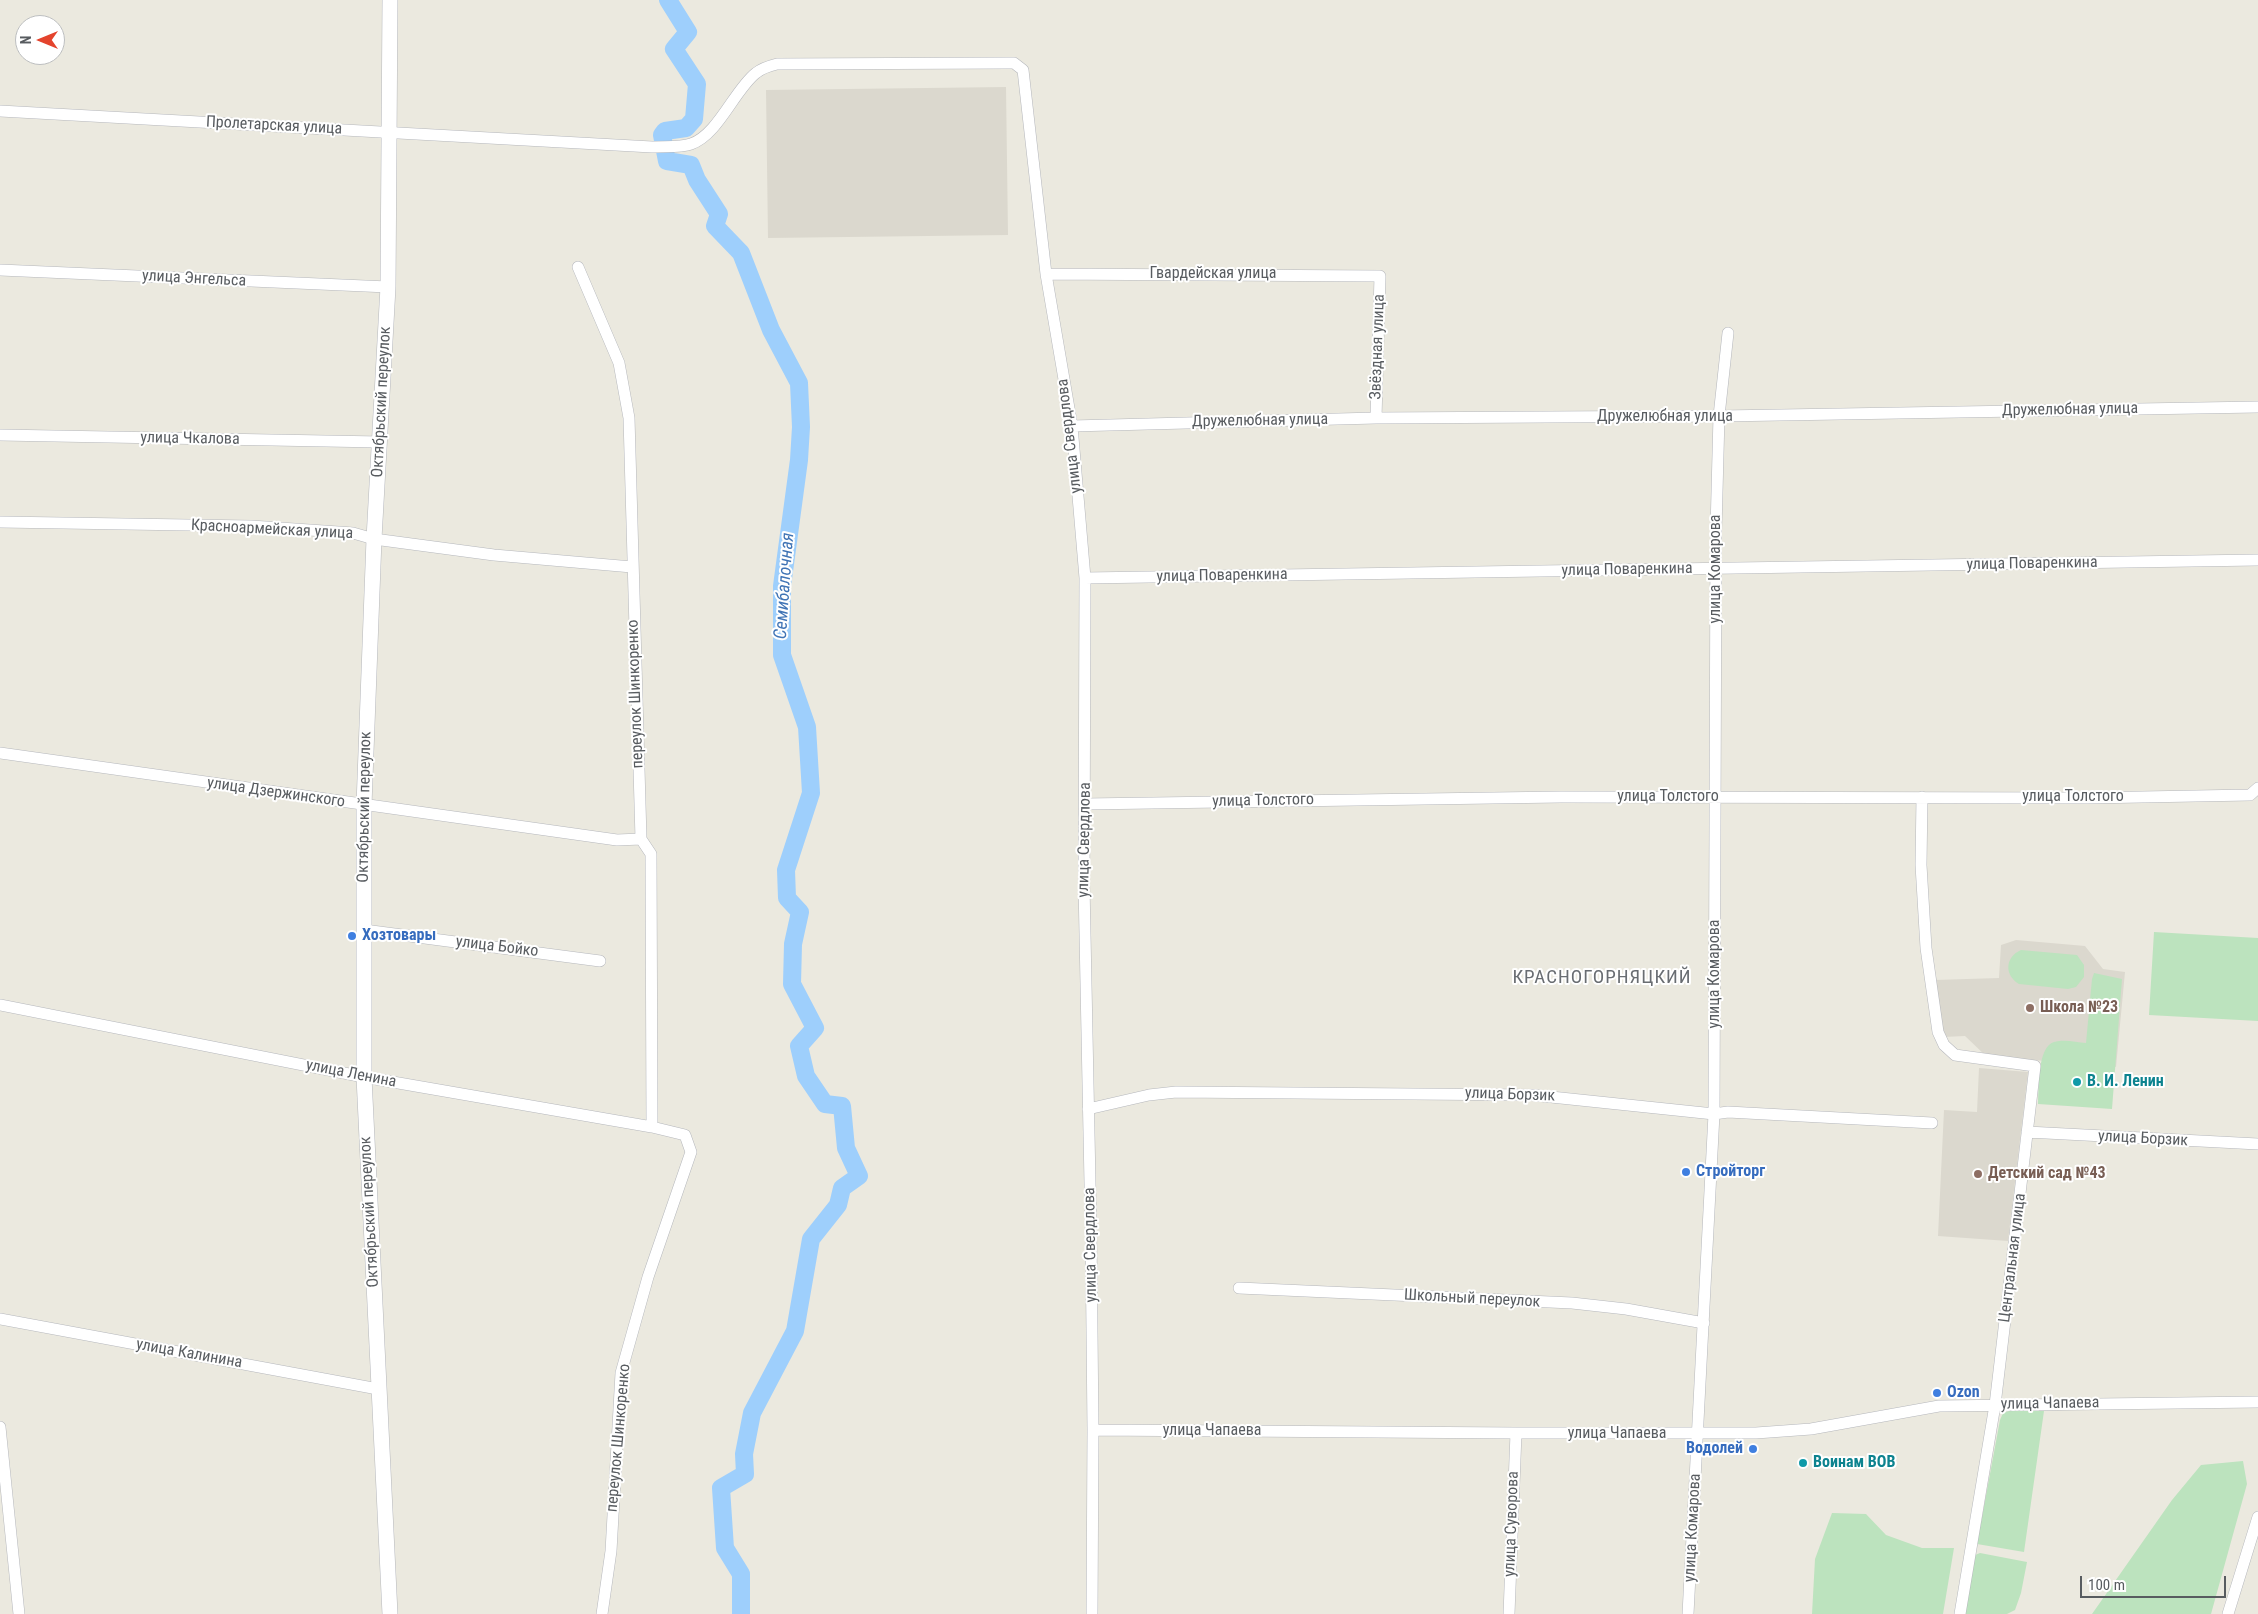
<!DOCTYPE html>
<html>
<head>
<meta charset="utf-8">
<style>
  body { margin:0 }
  #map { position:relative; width:2258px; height:1614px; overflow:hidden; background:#ebe9df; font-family:"Roboto Condensed",sans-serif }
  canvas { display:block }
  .north { position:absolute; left:15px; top:15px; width:50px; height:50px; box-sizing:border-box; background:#fff; border:1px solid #bcbebf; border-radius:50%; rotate:270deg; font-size:14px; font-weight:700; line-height:20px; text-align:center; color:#585c60 }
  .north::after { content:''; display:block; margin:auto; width:18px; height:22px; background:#e4442d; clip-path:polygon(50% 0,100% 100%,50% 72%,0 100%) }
  .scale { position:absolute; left:2080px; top:1576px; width:146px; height:22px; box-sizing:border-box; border:2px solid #585c60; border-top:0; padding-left:6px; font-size:15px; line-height:18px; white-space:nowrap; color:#585c60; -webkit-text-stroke:4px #fff; paint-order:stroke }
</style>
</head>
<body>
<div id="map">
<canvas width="2258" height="1614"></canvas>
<div class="north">N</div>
<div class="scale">100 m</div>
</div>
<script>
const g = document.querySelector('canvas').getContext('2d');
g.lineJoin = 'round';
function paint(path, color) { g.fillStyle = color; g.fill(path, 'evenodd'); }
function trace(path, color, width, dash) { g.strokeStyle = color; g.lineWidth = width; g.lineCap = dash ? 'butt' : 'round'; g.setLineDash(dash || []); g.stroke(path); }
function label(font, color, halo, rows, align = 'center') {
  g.font = font + ' "Roboto Condensed",sans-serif'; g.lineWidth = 4; g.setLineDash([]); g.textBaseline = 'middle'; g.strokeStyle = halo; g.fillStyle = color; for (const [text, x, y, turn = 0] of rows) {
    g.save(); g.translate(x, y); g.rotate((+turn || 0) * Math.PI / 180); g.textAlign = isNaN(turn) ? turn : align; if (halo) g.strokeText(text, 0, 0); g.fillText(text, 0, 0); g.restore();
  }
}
const education = new Path2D(`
  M 1006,87 L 1008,235 L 768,238 L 766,90 Z
  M 2016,940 L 2085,946 L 2103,969 L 2125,972 L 2116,1067 L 1986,1056 L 1965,1036 L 1943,1037 L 1935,980 L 1999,978 L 2001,945 Z
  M 1979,1068 L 2028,1072 L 2008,1241 L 1938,1236 L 1944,1110 L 1977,1112 Z`);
const green = new Path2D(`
  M 2154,932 L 2258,938 L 2258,1021 L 2149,1015 Z
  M 2021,950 L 2077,955 L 2084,965 L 2084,977 L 2076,987 L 2068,989 L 2019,984 C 2004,975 2005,957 2021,950 Z
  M 2094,973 L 2122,979 L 2112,1109 L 2038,1104 C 2039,1089 2037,1047 2054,1042 C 2064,1039 2076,1042 2086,1043 L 2092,979 Z
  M 2009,1411 L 2044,1411 L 2024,1552 L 1977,1544 L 2000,1420 L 2003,1413 Z
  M 2243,1461 L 2247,1484 L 2211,1614 L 2092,1614 L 2172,1500 L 2201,1465 Z
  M 1832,1513 L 1866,1514 L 1886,1535 L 1922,1548 L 1954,1548 L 1943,1614 L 1812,1614 L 1815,1559 Z
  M 1980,1553 L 2027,1562 L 2021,1593 L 2015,1610 L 2007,1614 L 1965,1614 L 1975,1555 Z`);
const river = new Path2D(`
  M 668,0 L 688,32 L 674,49 L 697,84 L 694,119 L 686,128 L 665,131 L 662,135 L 667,161 L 691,165 L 697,180 L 719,214 L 715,226 L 741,253 L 771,330 L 799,383 L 801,427 L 799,460 L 782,586 L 782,655 L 807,727 L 811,793 L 786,870 L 787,898 L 800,912 L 793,944 L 792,984 L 815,1028 L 799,1046 L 806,1076 L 825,1104 L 842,1106 L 846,1148 L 859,1176 L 842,1188 L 838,1205 L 811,1239 L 795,1331 L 752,1413 L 744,1454 L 745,1474 L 721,1488 L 725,1548 L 741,1574 L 741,1614`);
const minor = new Path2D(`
  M 0,111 L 652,147 C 664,146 680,148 691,144 C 718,135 735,89 756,73 C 762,68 769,66 777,64 L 1007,63 L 1014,63 L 1023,70 L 1046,274 L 1072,426 L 1085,578 L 1084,884 L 1091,1233 L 1093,1430 L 1092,1614
  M 578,267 L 619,363 L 629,418 L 641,839 L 651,854 L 652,1127
  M 0,270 L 388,287
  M 1046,274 L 1380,276 L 1376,418
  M 1072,426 L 1376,418 L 1721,416 L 2258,407
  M 0,435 L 380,442
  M 0,522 L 251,526 L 353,533 L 374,539 L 494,555 L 632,567
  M 1085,578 L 2258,560
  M 0,753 L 617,840 L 641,839
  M 1922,797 L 1921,865 L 1926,948 L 1938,1032 L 1944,1045 L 1955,1055 L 2035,1066 L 1995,1405 L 1960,1614
  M 1085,804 L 1561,797 L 2088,798 L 2250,795 L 2258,788
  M 364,930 L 600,961
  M 0,1005 L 364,1077 L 652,1127 L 685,1135 L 691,1152 L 648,1277 L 621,1373 L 611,1551 L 602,1614
  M 1088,1109 L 1149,1095 L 1176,1092 L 1532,1095 L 1714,1114 L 1728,1112 L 1932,1123
  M 2027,1132 L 2258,1144
  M 1239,1288 L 1572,1303 L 1626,1309 L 1704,1323
  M 0,1319 L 378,1389
  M 0,1427 L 19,1614
  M 1093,1430 L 1516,1433 L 1756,1433 L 1811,1429 L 1939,1406 L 2258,1402
  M 1509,1614 L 1516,1433
  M 1688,1614 L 1714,1114 L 1716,530 L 1719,416 L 1728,333
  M 2228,1614 L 2258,1517`);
const tertiary = new Path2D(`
  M 390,1614 L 364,1077 L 364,805 L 374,539 L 388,287 L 390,0`);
const markers = [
  [352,936,5,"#3f7fe0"],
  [2030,1008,5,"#8d6e63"],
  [2077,1082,5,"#0f9aa8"],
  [1686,1172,5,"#3f7fe0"],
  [1978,1174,5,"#8d6e63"],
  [1937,1393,5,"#3f7fe0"],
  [1753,1449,5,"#3f7fe0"],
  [1803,1463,5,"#0f9aa8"]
];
const streetNames = [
  ["Пролетарская улица",274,126,3],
  ["Гвардейская улица",1213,274],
  ["улица Энгельса",194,279,3],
  ["Звёздная улица",1378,347,-88],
  ["Октябрьский переулок",382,402,-87],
  ["Дружелюбная улица",2070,410,-1],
  ["Дружелюбная улица",1665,417],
  ["Дружелюбная улица",1260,421,-1],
  ["улица Свердлова",1070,436,-97],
  ["улица Чкалова",190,439,1],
  ["Красноармейская улица",272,530,3],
  ["улица Поваренкина",2032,564,-1],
  ["улица Комарова",1716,569,-90],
  ["улица Поваренкина",1627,570,-1],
  ["улица Поваренкина",1222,576,-1],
  ["переулок Шинкоренко",636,694,-92],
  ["улица Дзержинского",276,793,8],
  ["улица Толстого",1668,797],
  ["улица Толстого",2073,797],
  ["улица Толстого",1263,801,-1],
  ["Октябрьский переулок",365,807,-89],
  ["улица Свердлова",1085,840,-89],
  ["улица Бойко",497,947,7],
  ["улица Комарова",1715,974,-90],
  ["улица Ленина",351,1074,11],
  ["улица Борзик",1510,1095,2],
  ["улица Борзик",2143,1139,3],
  ["Октябрьский переулок",370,1212,-93],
  ["улица Свердлова",1091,1245,-91],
  ["Центральная улица",2013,1258,-83],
  ["Школьный переулок",1472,1299,3],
  ["улица Калинина",189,1354,10],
  ["улица Чапаева",2050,1404,-1],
  ["улица Чапаева",1212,1431],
  ["улица Чапаева",1617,1434],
  ["переулок Шинкоренко",619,1438,-85],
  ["улица Суворова",1512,1524,-88],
  ["улица Комарова",1693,1528,-87]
];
const shopNames = [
  ["Хозтовары",362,936],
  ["Стройторг",1696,1172],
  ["Ozon",1947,1393],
  ["Водолей",1743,1449,"right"]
];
const educationNames = [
  ["Школа №23",2040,1008],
  ["Детский сад №43",1988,1174]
];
const cultureNames = [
  ["В. И. Ленин",2087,1082],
  ["Воинам ВОВ",1813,1463]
];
const waterNames = [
  ["Семибалочная",785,586,-86]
];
const quarterNames = [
  ["КРАСНОГОРНЯЦКИЙ",1602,978]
];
paint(education, '#dbd8ce');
paint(green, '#bce3be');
trace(river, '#9ecffc', 18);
trace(minor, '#b5b7bc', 12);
trace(tertiary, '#b5b7bc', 16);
trace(minor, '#fff', 11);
trace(tertiary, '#fff', 15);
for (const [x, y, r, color] of markers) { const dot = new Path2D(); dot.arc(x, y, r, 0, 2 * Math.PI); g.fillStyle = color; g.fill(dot); trace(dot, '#fff', 2); }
label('16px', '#585c60', '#fff', streetNames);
label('bold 16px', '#366cbe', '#fff', shopNames, 'left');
label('bold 16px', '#785e54', '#fff', educationNames, 'left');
label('bold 16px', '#0d838f', '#fff', cultureNames, 'left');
label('italic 18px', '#4074b5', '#fff', waterNames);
g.letterSpacing = '1px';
label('19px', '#696d72', '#fff', quarterNames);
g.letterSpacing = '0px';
</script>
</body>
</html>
